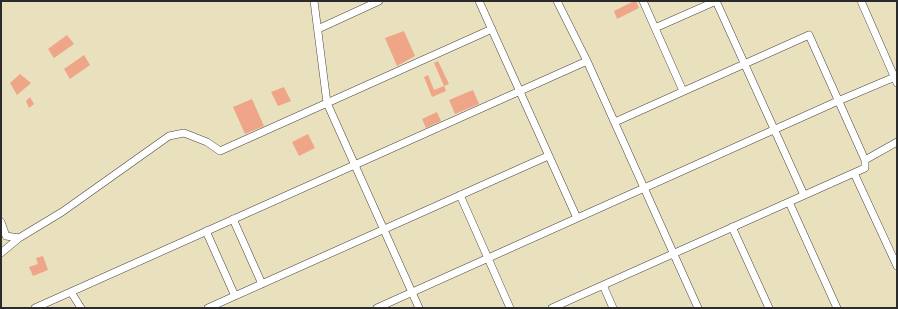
<!DOCTYPE html>
<html>
<head>
<meta charset="utf-8">
<style>
  body { margin:0 }
  #map { position:relative; width:898px; height:309px; overflow:hidden; background:#e9e0bd; font-family:"IM FELL French Canon",serif }
  canvas { display:block }
  .frame { position:absolute; inset:0; border:2px solid #2b2b2b; pointer-events:none }
</style>
</head>
<body>
<div id="map">
<canvas width="898" height="309"></canvas>
<div class="frame"></div>
</div>
<script>
const g = document.querySelector('canvas').getContext('2d');
g.lineJoin = 'round';
function paint(path, color) { g.fillStyle = color; g.fill(path, 'evenodd'); }
function trace(path, color, width, dash) { g.strokeStyle = color; g.lineWidth = width; g.lineCap = dash ? 'butt' : 'round'; g.setLineDash(dash || []); g.stroke(path); }
const building = new Path2D(`
  M 634,1 L 636,1 L 639,8 L 617,19 L 614,11 Z
  M 404,31 L 415,56 L 397,66 L 385,38 Z
  M 67,35 L 74,44 L 54,58 L 48,49 Z
  M 84,55 L 90,65 L 70,79 L 64,69 Z
  M 438,61 L 449,84 L 444,86 L 434,63 Z
  M 20,74 L 31,83 L 17,95 L 10,83 Z
  M 428,75 L 434,90 L 444,86 L 446,91 L 432,97 L 424,77 Z
  M 284,87 L 291,101 L 278,106 L 271,92 Z
  M 473,90 L 479,104 L 455,114 L 449,100 Z
  M 30,97 L 34,104 L 29,108 L 26,101 Z
  M 252,99 L 264,126 L 245,134 L 233,107 Z
  M 437,112 L 441,121 L 426,128 L 422,119 Z
  M 308,134 L 315,148 L 299,156 L 292,142 Z
  M 43,256 L 48,270 L 33,276 L 29,267 L 38,264 L 36,258 Z`);
const minor = new Path2D(`
  M 314,1 L 327,103 L 419,308
  M 479,1 L 577,218
  M 557,1 L 587,61 L 698,308
  M 643,1 L 683,91
  M 716,1 L 804,195
  M 861,1 L 897,83
  M 655,28 L 716,1
  M 318,29 L 379,1
  M 615,122 L 809,35 L 865,160
  M 854,173 L 897,266
  M 460,195 L 510,308
  M 789,202 L 837,308
  M 233,219 L 262,284
  M 1,222 L 6,236 L 19,238
  M 732,227 L 769,308
  M 206,231 L 235,296
  M 1,253 L 19,238 L 62,212 L 169,136 L 184,133 L 207,142 L 220,151 L 492,29
  M 603,285 L 613,308
  M 71,292 L 81,308
  M 35,308 L 587,61
  M 208,308 L 548,156
  M 377,308 L 838,101 L 897,76
  M 552,308 L 865,168 L 865,160 L 897,142`);
paint(building, '#efa587');
trace(minor, '#484641', 8);
trace(minor, '#fff', 7);
</script>
</body>
</html>
